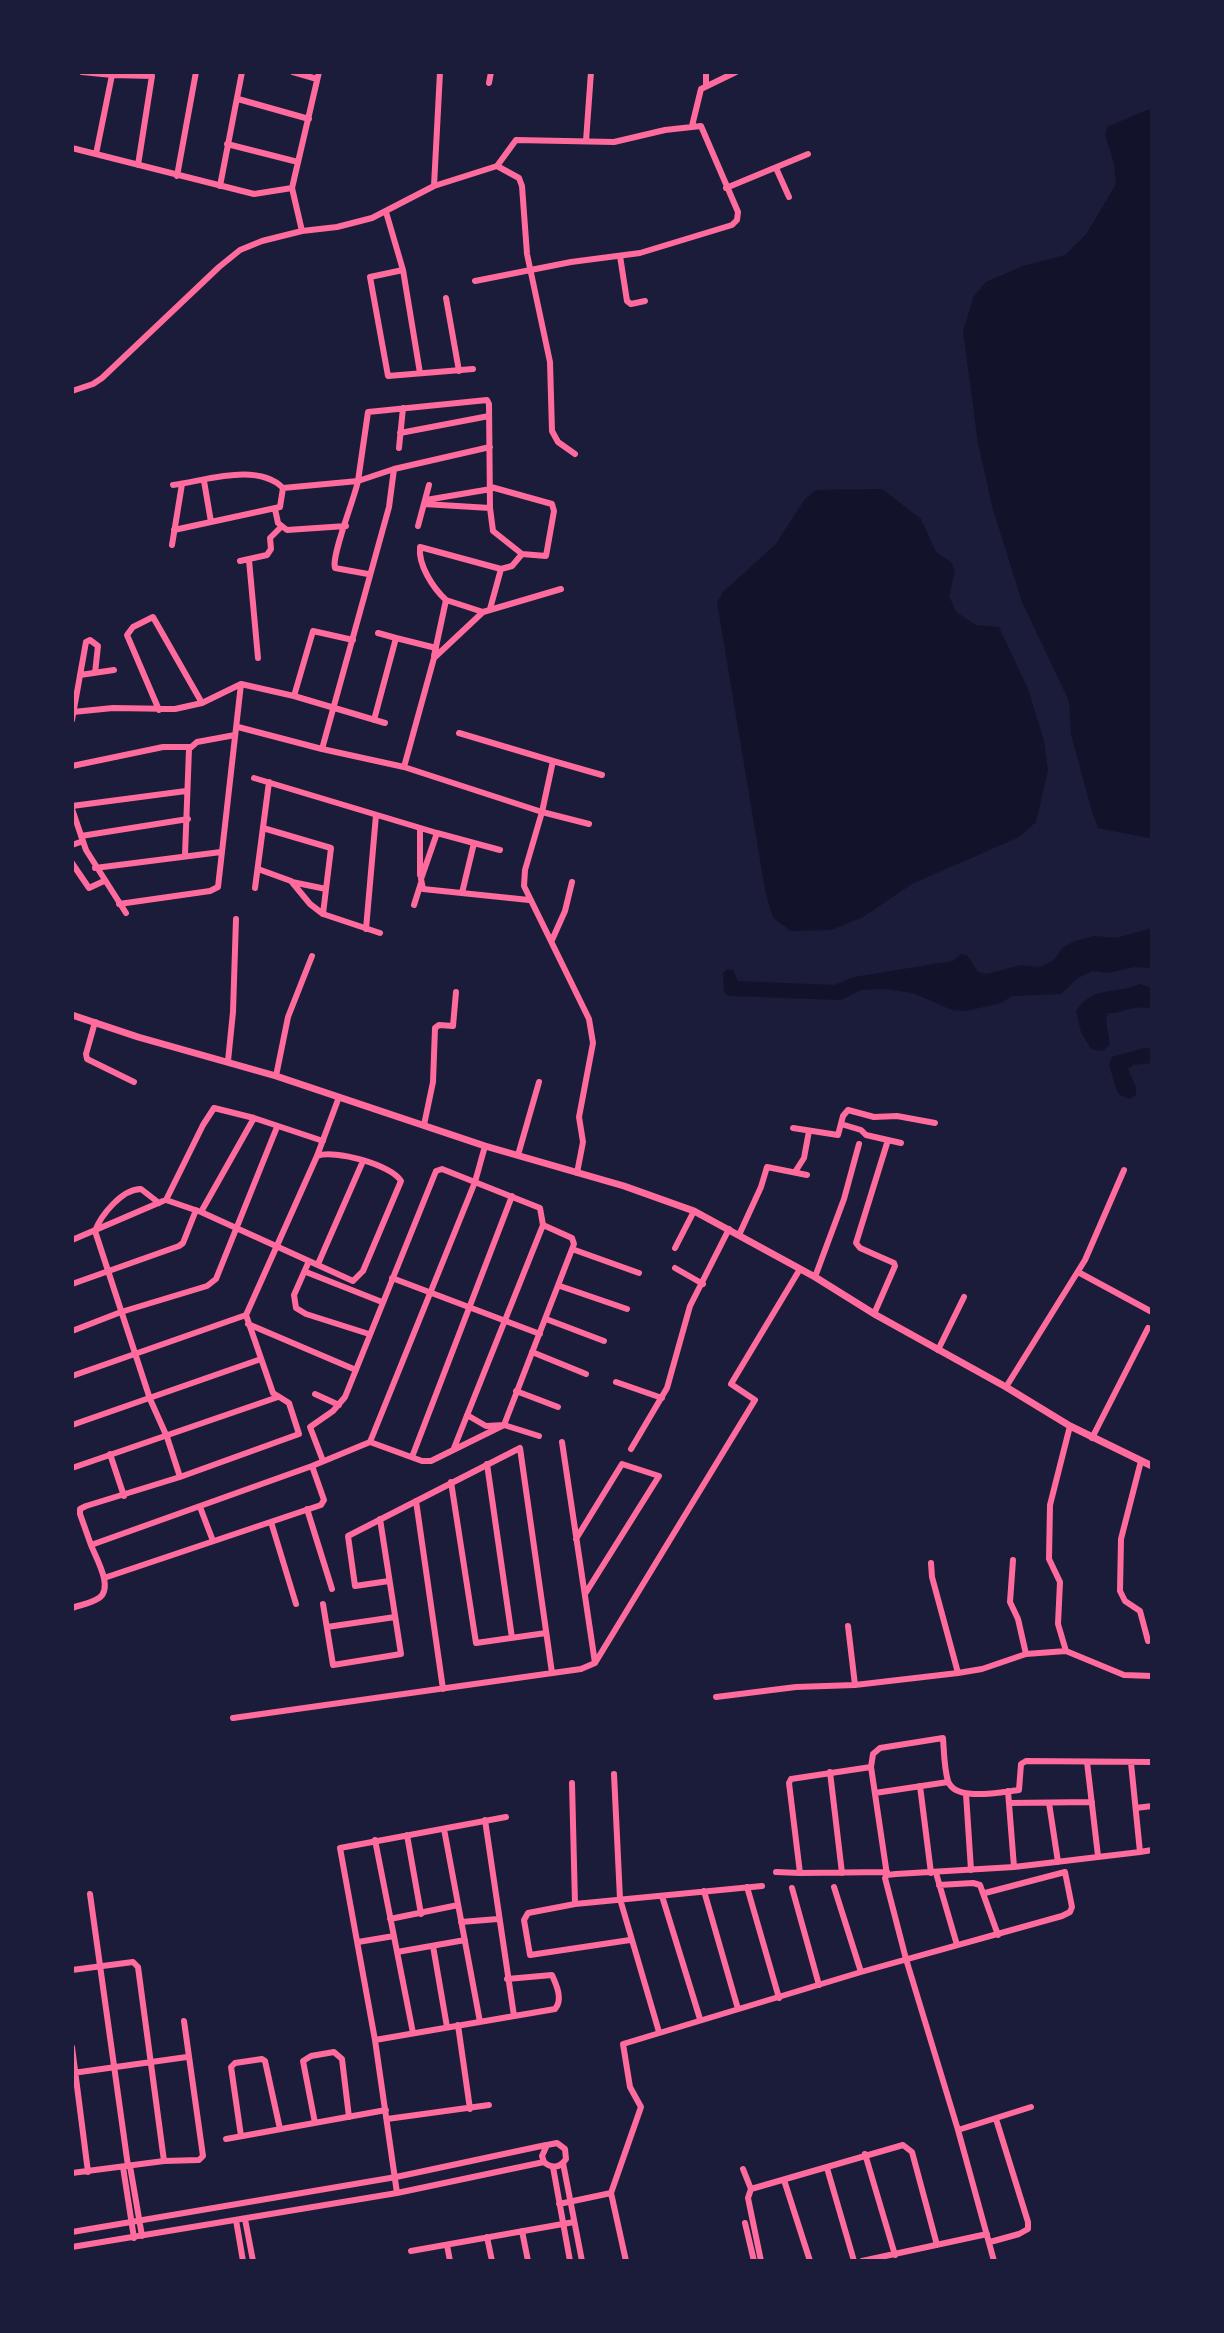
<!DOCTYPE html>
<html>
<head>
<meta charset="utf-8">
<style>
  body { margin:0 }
  #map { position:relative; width:1224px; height:2333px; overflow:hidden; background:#1b1b3a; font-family:"Golos Text",sans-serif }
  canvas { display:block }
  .frame { position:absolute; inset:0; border:74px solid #1b1b3a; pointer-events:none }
</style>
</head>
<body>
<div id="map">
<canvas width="1224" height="2333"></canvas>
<div class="frame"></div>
</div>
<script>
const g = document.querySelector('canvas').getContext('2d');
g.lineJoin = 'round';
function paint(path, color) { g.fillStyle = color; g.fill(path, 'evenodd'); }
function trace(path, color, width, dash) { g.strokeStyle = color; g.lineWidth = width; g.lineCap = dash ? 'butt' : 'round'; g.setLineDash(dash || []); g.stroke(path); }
const water = new Path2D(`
  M 1152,108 L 1152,838 L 1149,838 L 1098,828 L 1092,812 L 1071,734 L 1069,701 L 1022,602 L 992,506 L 978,443 L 963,331 L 974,296 L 986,282 L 1023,266 L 1065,255 L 1087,233 L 1116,184 L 1114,163 L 1105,135 L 1107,127 Z
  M 882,489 L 921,519 L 936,552 L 951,562 L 955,571 L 949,596 L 956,612 L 976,625 L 999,627 L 1028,689 L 1044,741 L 1048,770 L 1036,822 L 1019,837 L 912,884 L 863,917 L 831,930 L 791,931 L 773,918 L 765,890 L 717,602 L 723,592 L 775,545 L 805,499 L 816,490 Z
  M 1152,928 L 1152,968 L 1135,967 L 1108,973 L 1092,971 L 1078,978 L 1061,994 L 1012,996 L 1001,1003 L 966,1011 L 952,1010 L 913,993 L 885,989 L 861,990 L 841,1000 L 729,996 L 724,992 L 723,973 L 727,969 L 733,970 L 738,981 L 834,985 L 854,977 L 953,961 L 961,954 L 967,955 L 978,972 L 987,974 L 1021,965 L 1040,967 L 1054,960 L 1063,947 L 1075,941 L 1094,936 L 1116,938 Z
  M 1140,984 L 1152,988 L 1152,1009 C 1132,1004 1126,1013 1108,1013 C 1103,1024 1111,1034 1109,1046 L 1102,1051 L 1091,1049 L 1081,1032 L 1076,1011 C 1094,985 1114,995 1140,984 Z
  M 1144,1048 L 1152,1049 L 1152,1063 L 1133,1065 L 1128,1069 L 1136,1087 L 1136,1095 L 1129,1099 L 1118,1094 L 1109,1065 L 1112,1057 Z`);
const minor = new Path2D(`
  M 82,72 L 112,75
  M 293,72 L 317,79
  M 706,72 L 706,85
  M 489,83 L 491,72
  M 238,99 L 309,119
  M 692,126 L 701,89 L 736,72
  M 586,141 L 591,72
  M 227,144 L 298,162
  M 72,148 L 254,194 L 292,188
  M 96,154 L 112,75 L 152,76 L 138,165
  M 497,166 L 519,178 L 522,186 L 527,254 L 550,362 L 552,431 L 558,442 L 575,454
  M 776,168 L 789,197
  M 177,176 L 196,72
  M 220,186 L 242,72
  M 434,186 L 497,166 L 516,140 L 614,142 L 665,130 L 701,126 L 738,212 L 737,220 L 732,225 L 640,253 L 571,262 L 475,281
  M 726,188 L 808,154
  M 386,212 L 403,270 L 420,373
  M 302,231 L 292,188 L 319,72
  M 620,256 L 627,301 L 631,304 L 645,301
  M 403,270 L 370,277 L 388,376 L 473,369
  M 446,298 L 459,371
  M 72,391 L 93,384 L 102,378 L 219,267 L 240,250 L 262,241 L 302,231 L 337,227 L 372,218 L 434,186 L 440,72
  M 400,433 L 489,416
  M 490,447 L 394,469 L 389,507 L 322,749 L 404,767 L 542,812 L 525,870 L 524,886 L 589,1019 L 593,1043 L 579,1117 L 583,1142 L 577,1173
  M 399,448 L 403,408
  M 204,481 L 211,522
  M 173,485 C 205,481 257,462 283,488 L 358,481 L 368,412 L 487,400 L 489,404 L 490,508 L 493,531 L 522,554 L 546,556 L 554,511 L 552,504 L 491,487
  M 426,500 L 491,489
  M 424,504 L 490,508
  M 275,509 L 278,523 L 287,530 L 346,526
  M 418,526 L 429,485
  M 174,530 L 280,507 L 283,488
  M 172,545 L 182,484
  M 249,560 L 258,658
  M 240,561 L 267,555 L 271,549 L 270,538 L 281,527
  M 368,574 L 335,568 C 331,556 354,500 358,481 L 394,469
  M 446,600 L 483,612
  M 490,609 L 501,569 L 512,566 L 522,554
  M 378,633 L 396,638
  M 353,640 L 313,631 L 294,696 L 385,723
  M 434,656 L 446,600 C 433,588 418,565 420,547 L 501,569
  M 80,675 L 114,670
  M 159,710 L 127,635 L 133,627 L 153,617 L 202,703
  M 73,712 L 113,708 L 175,709 L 202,703 L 241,684 L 294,696
  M 72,720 L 86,642 L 90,640 L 98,646 L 95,673
  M 374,720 L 396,638 L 436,648
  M 238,727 L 322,749
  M 459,733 L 553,761 L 542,812 L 589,824
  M 553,761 L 602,775
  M 72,766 L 163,747 L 191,747
  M 404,767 L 434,658 L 483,612 L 561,589
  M 254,778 L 437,833
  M 72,806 L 186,791
  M 72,809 L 86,850 L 126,913
  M 263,828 L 331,848 L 323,914
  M 81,836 L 188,819
  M 474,843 L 500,850
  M 72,845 L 83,841
  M 185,855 L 189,749 L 197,742 L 235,735
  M 72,863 L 89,888 L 104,881
  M 95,868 L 221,852
  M 258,869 L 291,881 L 310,904 L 323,914 L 380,933
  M 420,875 L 420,828
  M 292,882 L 326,889
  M 255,888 L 269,782
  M 462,893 L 474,843 L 437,833 L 421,879 L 423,889 L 529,900
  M 119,904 L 210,891 L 218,887 L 241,684
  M 414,905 L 421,883
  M 366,929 L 376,815
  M 552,940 L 565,911 L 572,882
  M 95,1022 L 86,1054 L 87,1059 L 134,1082
  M 228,1061 L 233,1012 L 236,919
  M 276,1076 L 288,1017 L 312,956
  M 841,1124 L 861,1130 L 866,1135 L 901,1143
  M 424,1125 L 433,1082 L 435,1028 L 439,1025 L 453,1026 L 456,992
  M 793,1128 L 838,1135 L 843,1116 L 848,1110 L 874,1117 L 897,1116 L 935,1123
  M 518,1155 L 539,1082
  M 317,1156 C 334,1149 392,1165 401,1181 L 363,1271 L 353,1281 L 201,1212 L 166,1200 L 203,1125 L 214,1108 L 254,1118 L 323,1141
  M 795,1172 L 804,1158 L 809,1131
  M 159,1203 L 141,1189 C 122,1189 101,1215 95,1231 L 150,1399 L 167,1437 L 180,1477
  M 201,1212 L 254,1118
  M 739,1235 L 761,1187 L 767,1167 L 807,1175
  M 72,1240 L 163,1201
  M 675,1248 L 694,1211
  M 572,1249 L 639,1273
  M 309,1261 L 294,1295 L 296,1308 L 306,1314 L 369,1334
  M 318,1264 L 363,1161
  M 675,1268 L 703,1284
  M 306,1272 L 382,1302
  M 1078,1272 L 1152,1312
  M 815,1277 L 844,1199 L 859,1144
  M 392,1278 L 540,1334
  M 72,1284 L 179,1246 L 183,1243 L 196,1210
  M 560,1286 L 627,1309
  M 874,1314 L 895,1266 L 894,1263 L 860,1248 L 856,1243 L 888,1140
  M 546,1319 L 604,1341
  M 248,1324 L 356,1370
  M 72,1331 L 121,1312 L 207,1286 L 216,1279 L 277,1127
  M 938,1350 L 964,1297
  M 532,1352 L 586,1374
  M 72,1376 L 246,1315 L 317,1156 L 339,1097
  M 616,1382 L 662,1398
  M 1006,1387 L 1085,1260 L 1124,1170
  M 516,1391 L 558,1407
  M 315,1394 L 339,1405
  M 467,1415 L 486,1426 L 504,1425 L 539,1436
  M 72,1425 L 261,1359
  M 1092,1438 L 1148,1328
  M 562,1442 L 595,1663
  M 454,1448 L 543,1225
  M 631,1449 L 667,1388 L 690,1306 L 729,1229
  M 110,1454 L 124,1496
  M 412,1457 L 512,1196
  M 323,1461 L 310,1427 L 333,1411 L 345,1397 L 436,1171 L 442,1169 L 540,1208 L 543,1225 L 572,1238 L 574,1244 L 504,1425 L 431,1461 L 422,1461 L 370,1442
  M 1141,1461 L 1121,1539 L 1120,1591 L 1125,1601 L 1140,1611 L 1148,1641
  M 487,1464 L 512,1638
  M 72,1468 L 278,1397
  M 451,1482 L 476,1643 L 546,1633
  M 416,1501 L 443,1689
  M 200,1507 L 213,1541
  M 307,1509 L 332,1589
  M 271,1522 L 296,1604
  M 576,1539 L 622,1464 L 659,1476 L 585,1594
  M 91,1545 L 80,1514 L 80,1509 L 86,1506 L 180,1477 L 299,1434 L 289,1403 L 273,1393 L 246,1315
  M 1013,1560 L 1010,1602 L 1018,1619 L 1026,1654
  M 931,1563 L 932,1577 L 958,1673
  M 104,1578 L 321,1505 L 324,1500 L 312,1466
  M 389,1581 L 355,1586 L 348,1536 L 520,1448 L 552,1673
  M 323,1604 L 333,1665 L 401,1654 L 380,1519
  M 72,1608 C 80,1605 92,1603 99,1598 C 114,1588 96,1558 91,1545 L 312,1466 L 370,1442 L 475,1182 L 485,1146
  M 848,1626 L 855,1685
  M 327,1627 L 395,1617
  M 1066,1651 L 1058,1624 L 1060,1582 L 1049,1559 L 1050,1505 L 1070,1426
  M 716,1697 L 796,1687 L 855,1685 L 958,1673 L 982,1669 L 1026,1654 L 1066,1651 L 1124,1675 L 1152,1676
  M 233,1718 L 581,1669 L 595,1663 L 755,1400 L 731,1384 L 800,1269
  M 1087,1762 L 1098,1856
  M 871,1767 L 791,1779 L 789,1783 L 800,1873 L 887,1872
  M 830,1772 L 842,1873
  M 614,1774 L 620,1899 L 659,2032
  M 572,1783 L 575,1904
  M 920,1786 L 931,1873
  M 1008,1791 L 1014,1867
  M 875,1793 L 948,1782
  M 966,1794 L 971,1870
  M 1009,1803 L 1092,1802
  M 1049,1803 L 1058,1862
  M 1136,1808 L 1152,1806
  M 485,1820 L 514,2016
  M 444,1829 L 480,2022
  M 407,1835 L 421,1914
  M 375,1840 L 413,2033
  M 1140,1852 L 1152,1850
  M 776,1872 L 800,1873
  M 936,1873 L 957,1945
  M 887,1875 L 871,1767 L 873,1754 L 880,1748 L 943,1738 C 944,1751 944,1768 948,1781 C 955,1802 1001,1792 1019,1790 L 1021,1764 L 1026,1761 L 1152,1762
  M 939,1885 L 973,1883 L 980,1885 L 998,1935
  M 747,1887 L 779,1998
  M 834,1887 L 861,1972
  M 792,1888 L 819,1985
  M 704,1891 L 738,2009
  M 90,1894 L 128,2166
  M 662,1896 L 700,2019
  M 390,1919 L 458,1905
  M 461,1922 L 498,1919
  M 630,1940 L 530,1955 L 524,1920 L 528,1913 L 575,1904 L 762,1886
  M 358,1942 L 394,1936
  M 433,1946 L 447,2027
  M 397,1952 L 465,1940
  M 72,1970 L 133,1962 L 138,1967 L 164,2161
  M 458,2025 L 470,2109
  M 375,2040 L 555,2009 C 563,2000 557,1986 552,1975 L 507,1979
  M 72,2047 L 88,2172
  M 73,2073 L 187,2057
  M 387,2119 L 489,2105
  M 315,2123 L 303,2061 L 311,2056 L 334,2052 L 342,2059 L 349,2117
  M 958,2130 L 1031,2107
  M 241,2136 L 231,2067 L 235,2063 L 262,2059 L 265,2061 L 280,2129
  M 226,2139 L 386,2110
  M 865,2154 L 895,2255
  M 563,2163 L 582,2261
  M 130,2166 L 142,2236
  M 123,2167 L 134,2238
  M 553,2167 L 570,2261
  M 827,2168 L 854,2261
  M 743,2169 L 751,2189
  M 72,2173 L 164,2161 L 199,2160 L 203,2156 L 184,2021
  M 784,2180 L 810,2261
  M 397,2193 L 375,2040 L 340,1848 L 506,1817
  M 611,2193 L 641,2107 L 630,2087 L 623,2044 L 861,1972 L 1062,1916 L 1070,1912 L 1072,1907 L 1065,1872 L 985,1893
  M 559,2204 L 611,2193 L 626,2261
  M 245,2219 L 253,2261
  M 236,2220 L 243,2261
  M 745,2223 L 754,2261
  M 522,2231 L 528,2261
  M 72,2232 L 396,2177 L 546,2145
  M 487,2237 L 492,2261
  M 990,2242 L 1019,2234 L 1028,2229 L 1028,2222 L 996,2119
  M 447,2245 L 450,2261
  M 72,2247 L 397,2193 L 544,2162 C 552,2169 560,2168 566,2159 L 565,2149 L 557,2143 L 547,2145 L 542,2156 L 544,2162
  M 411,2251 L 574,2222
  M 761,2261 L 748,2198 L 751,2189 L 903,2145 L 912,2152 L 937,2245
  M 862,2261 L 987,2234
  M 994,2261 L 958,2130 L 906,1959 L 885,1878 L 887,1875 L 896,1874 L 1014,1867 L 1140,1852 L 1131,1763`);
const tertiary = new Path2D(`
  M 72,1015 L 138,1037 L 276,1076 L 485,1146 L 624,1186 L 694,1211 L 815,1277 L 876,1315 L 1006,1387 L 1070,1426 L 1152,1466`);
paint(water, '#12122b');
trace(minor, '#ff6b9d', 6);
trace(tertiary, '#ff6b9d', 7);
</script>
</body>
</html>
